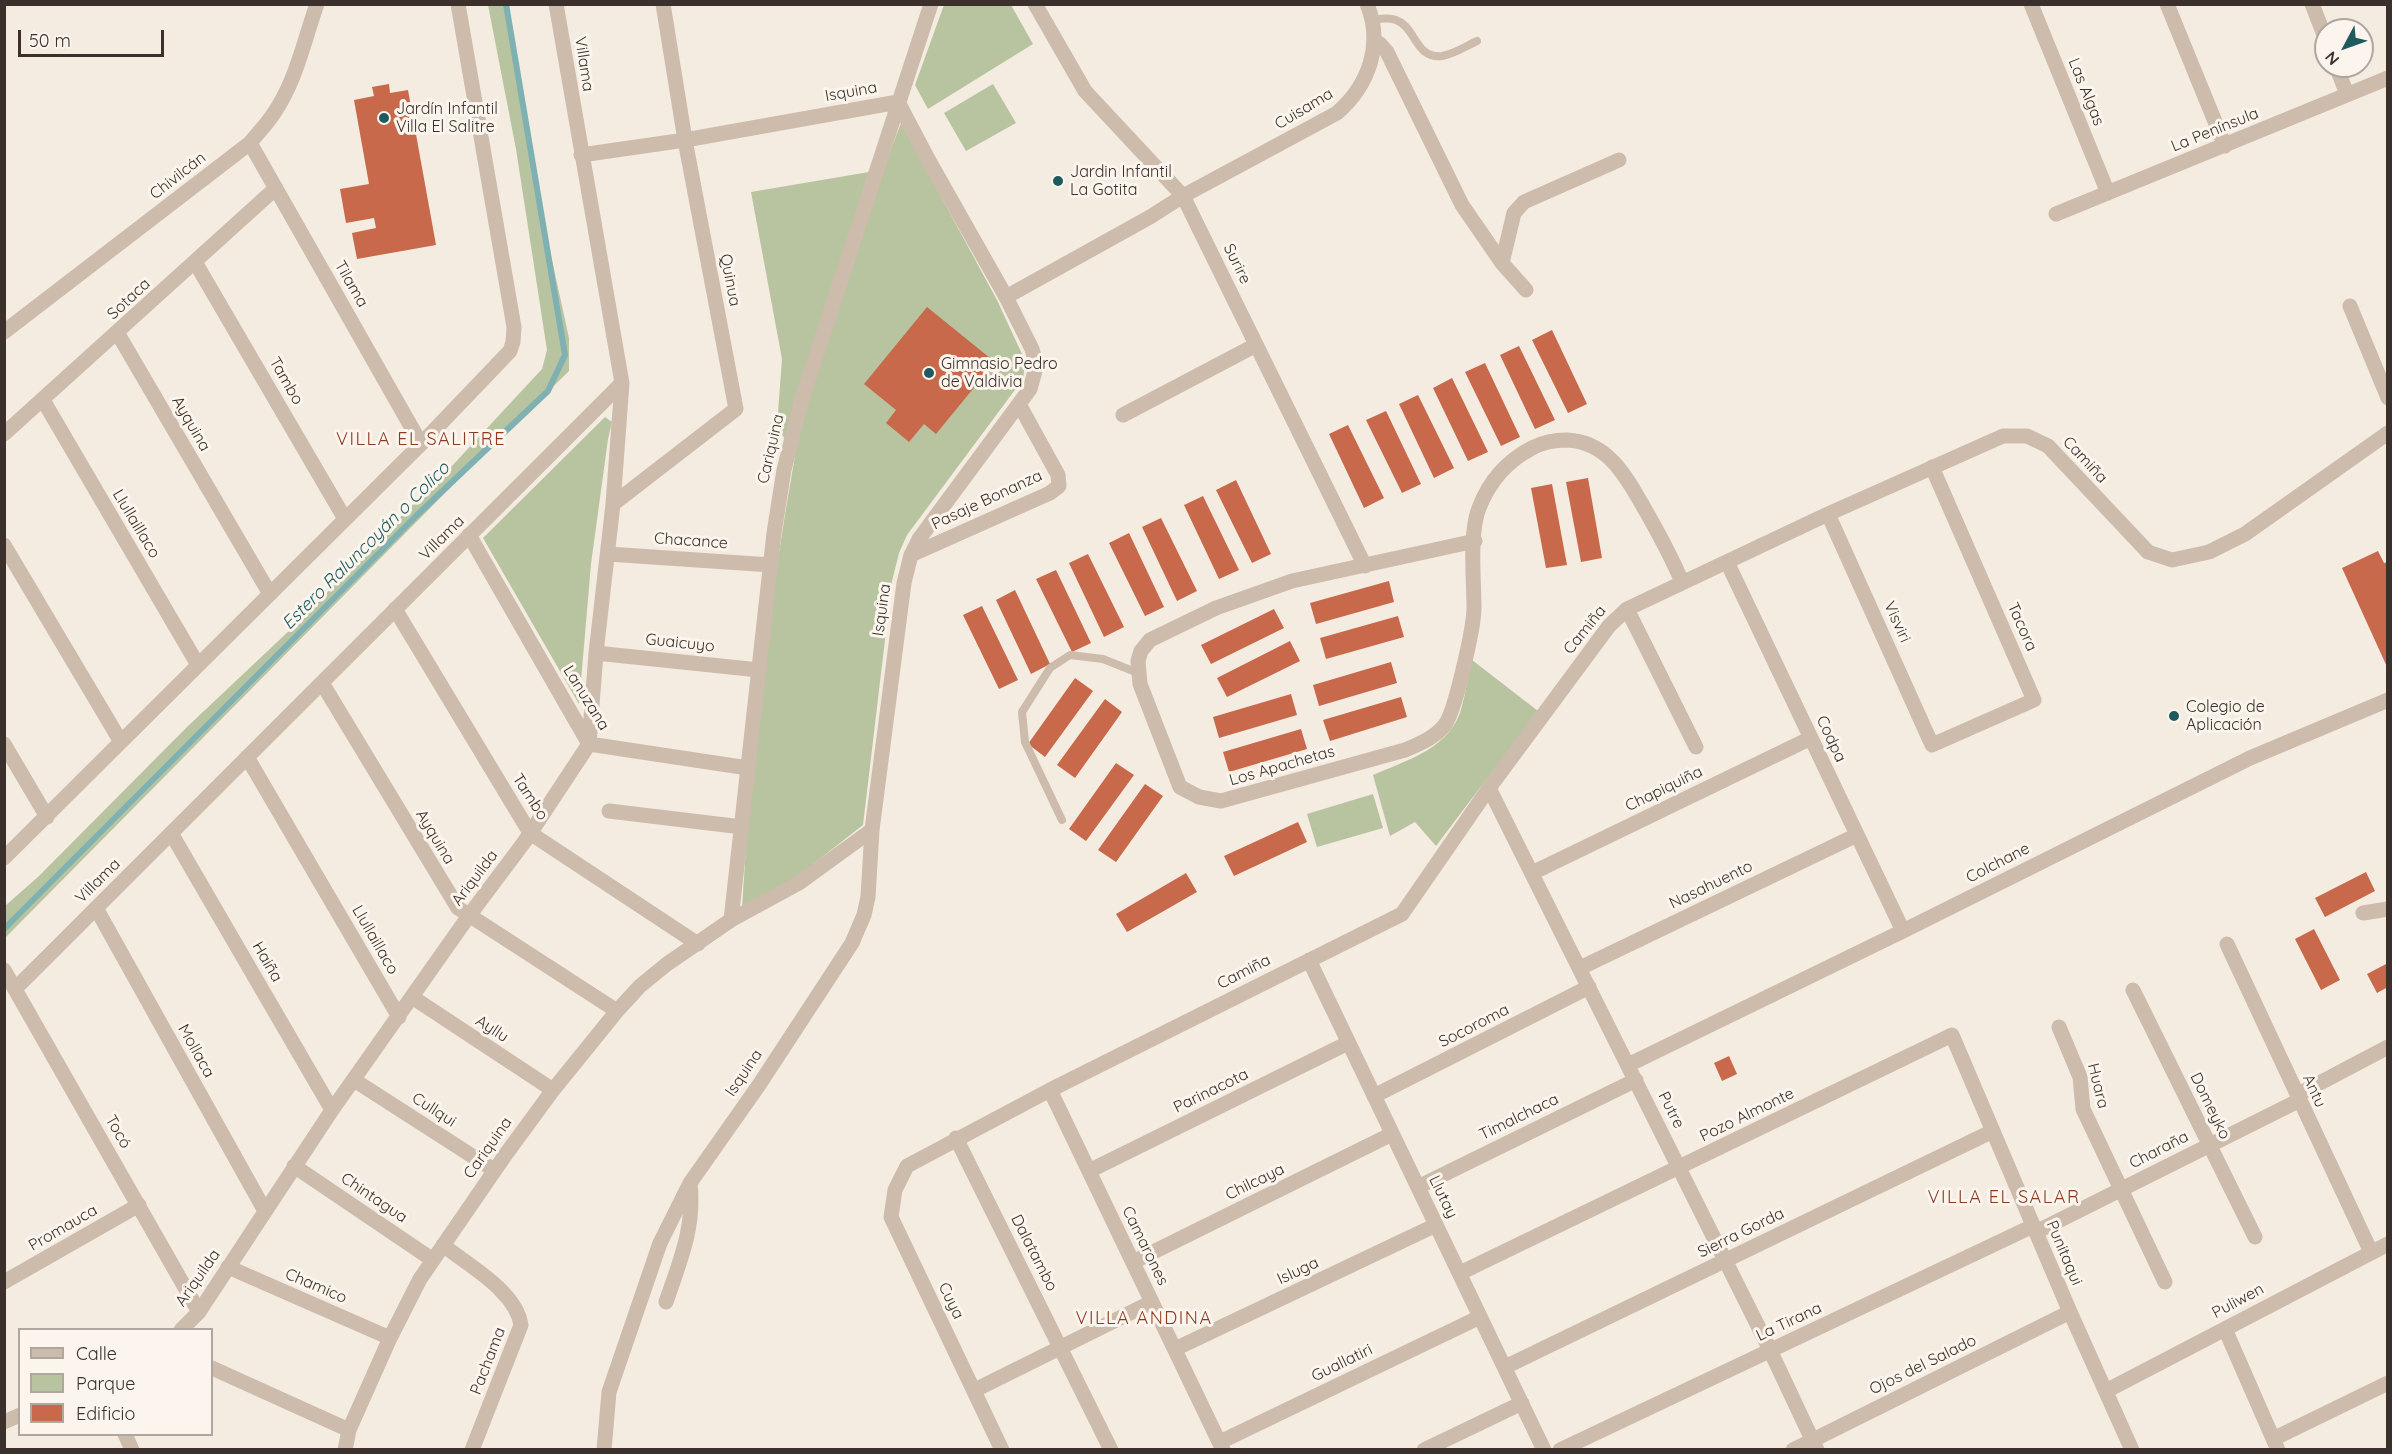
<!DOCTYPE html>
<html>
<head>
<meta charset="utf-8">
<style>
  body { margin:0 }
  #map { position:relative; width:2392px; height:1454px; overflow:hidden; background:#f4ebe1; font-family:Quicksand,sans-serif }
  canvas { display:block }
  .frame { position:absolute; inset:0; border:6px solid #3b302b; pointer-events:none }
  .legend { position:absolute; left:18px; top:1328px; width:195px; height:108px; box-sizing:border-box; background:#fbf5ee; border:2px solid #aea6a0; margin:0; padding:8px 10px; list-style:none; font-size:18px; color:#3b302b }
  .legend li { display:flex; align-items:center; gap:12px; height:30px }
  .legend b { width:30px; border:2px solid #aea6a0 }
  .north { position:absolute; left:2314px; top:18px; width:60px; height:60px; box-sizing:border-box; background:#fbf5ee; border:2px solid #aea6a0; border-radius:50%; rotate:229deg; font-size:16px; font-weight:700; line-height:24px; text-align:center; color:#3b302b }
  .north::after { content:''; display:block; margin:auto; width:21px; height:27px; background:#1f5a5e; clip-path:polygon(50% 0,100% 100%,50% 72%,0 100%) }
  .scale { position:absolute; left:18px; top:30px; width:146px; height:27px; box-sizing:border-box; border:3px solid #3b302b; border-top:0; padding-left:8px; font-size:18px; line-height:21px; white-space:nowrap; color:#3b302b; -webkit-text-stroke:4px #fbf5ee; paint-order:stroke }
</style>
</head>
<body>
<div id="map">
<canvas width="2392" height="1454"></canvas>
<div class="frame"></div>
<ul class="legend">
<li><b style="height:8px;background:#cdbbac"></b>Calle</li>
<li><b style="height:16px;background:#b8c4a0"></b>Parque</li>
<li><b style="height:16px;background:#c8694b"></b>Edificio</li>
</ul>
<div class="north">N</div>
<div class="scale">50 m</div>
</div>
<script>
const g = document.querySelector('canvas').getContext('2d');
g.lineJoin = 'round';
function paint(path, color) { g.fillStyle = color; g.fill(path, 'evenodd'); }
function trace(path, color, width, dash) { g.strokeStyle = color; g.lineWidth = width; g.lineCap = dash ? 'butt' : 'round'; g.setLineDash(dash || []); g.stroke(path); }
function label(font, color, halo, rows, align = 'center') {
  g.font = font + ' Quicksand,sans-serif'; g.lineWidth = 6; g.setLineDash([]); g.textBaseline = 'middle'; g.strokeStyle = halo; g.fillStyle = color; for (const [text, x, y, turn = 0] of rows) {
    g.save(); g.translate(x, y); g.rotate((+turn || 0) * Math.PI / 180); g.textAlign = isNaN(turn) ? turn : align; if (halo) g.strokeText(text, 0, 0); g.fillText(text, 0, 0); g.restore();
  }
}
const green = new Path2D(`
  M 488,5 L 508,5 L 548,242 L 569,338 L 569,371 L 448,490 L 5,938 L 5,906 L 39,876 L 187,727 L 309,612 L 372,544 L 438,481 L 542,369 L 547,350 L 516,149 Z
  M 944,5 L 1011,5 L 1033,44 L 928,109 L 915,85 Z
  M 993,84 L 1016,123 L 966,151 L 944,113 Z
  M 901,123 L 997,300 L 1022,354 L 1025,363 L 1023,379 L 907,535 L 899,553 L 892,581 L 863,825 L 794,879 L 742,908 C 751,756 768,606 795,456 L 777,426 L 782,359 L 751,192 L 869,172 L 881,176 Z
  M 605,417 L 612,422 L 608,439 L 591,564 L 579,704 L 483,538 Z
  M 1472,660 L 1538,711 L 1436,846 L 1415,822 L 1390,836 L 1373,775 C 1407,760 1452,748 1462,706 C 1466,691 1468,676 1472,660 Z
  M 1373,794 L 1383,828 L 1317,847 L 1307,814 Z`);
const stream = new Path2D(`
  M 4,929 L 416,516 L 548,391 L 565,355 L 506,4`);
const building = new Path2D(`
  M 389,84 L 390,93 L 408,90 L 436,245 L 357,259 L 352,233 L 376,228 L 374,218 L 346,223 L 340,189 L 369,184 L 354,100 L 374,96 L 372,87 Z
  M 927,307 L 995,362 L 936,434 L 924,424 L 909,442 L 886,423 L 896,410 L 864,384 Z
  M 1552,330 L 1587,404 L 1568,413 L 1532,340 Z
  M 1519,346 L 1555,420 L 1535,429 L 1500,355 Z
  M 1485,363 L 1520,437 L 1501,446 L 1465,372 Z
  M 1452,378 L 1488,452 L 1468,461 L 1433,388 Z
  M 1418,395 L 1454,468 L 1434,478 L 1399,404 Z
  M 1386,411 L 1421,484 L 1402,493 L 1366,420 Z
  M 1348,425 L 1384,498 L 1364,508 L 1329,434 Z
  M 1588,478 L 1602,558 L 1581,562 L 1566,482 Z
  M 1236,480 L 1271,554 L 1252,563 L 1216,490 Z
  M 1552,484 L 1567,565 L 1546,568 L 1531,488 Z
  M 1203,496 L 1239,570 L 1219,579 L 1184,505 Z
  M 1161,518 L 1197,591 L 1177,601 L 1142,527 Z
  M 1129,533 L 1164,607 L 1145,616 L 1109,543 Z
  M 2378,551 L 2384,563 L 2388,562 L 2388,669 L 2342,568 Z
  M 1088,554 L 1124,627 L 1104,637 L 1069,563 Z
  M 1056,570 L 1091,643 L 1072,652 L 1036,579 Z
  M 1389,581 L 1394,602 L 1316,624 L 1310,603 Z
  M 1015,590 L 1050,664 L 1031,674 L 996,600 Z
  M 982,606 L 1018,680 L 999,689 L 963,615 Z
  M 1274,609 L 1284,628 L 1211,664 L 1201,645 Z
  M 1398,616 L 1404,637 L 1326,659 L 1320,638 Z
  M 1290,641 L 1300,661 L 1227,697 L 1217,678 Z
  M 1391,662 L 1397,683 L 1319,706 L 1313,685 Z
  M 1075,678 L 1093,691 L 1045,757 L 1028,744 Z
  M 1291,694 L 1297,715 L 1219,738 L 1213,717 Z
  M 1401,697 L 1407,717 L 1330,741 L 1323,720 Z
  M 1105,699 L 1122,712 L 1075,778 L 1057,765 Z
  M 1301,729 L 1307,749 L 1229,772 L 1223,752 Z
  M 1116,763 L 1134,775 L 1086,841 L 1069,829 Z
  M 1145,784 L 1163,796 L 1116,862 L 1098,850 Z
  M 1298,822 L 1307,842 L 1234,876 L 1224,856 Z
  M 2366,872 L 2375,891 L 2325,917 L 2315,898 Z
  M 1186,873 L 1197,892 L 1127,932 L 1116,914 Z
  M 2314,929 L 2340,980 L 2321,990 L 2295,939 Z
  M 2388,963 L 2388,987 L 2377,993 L 2367,974 Z
  M 1729,1056 L 1737,1074 L 1722,1081 L 1714,1063 Z`);
const lane = new Path2D(`
  M 1372,20 C 1380,19 1388,17 1396,20 C 1416,27 1415,59 1442,56 C 1454,54 1466,46 1477,41
  M 1062,820 L 1025,742 L 1022,712 L 1050,668 L 1070,655 L 1103,659 L 1138,673`);
const street = new Path2D(`
  M 1035,4 L 1085,91 L 1183,196 L 1365,566
  M 2031,4 L 2108,193
  M 2167,4 L 2225,146
  M 2312,4 L 2326,40
  M 1374,41 L 1380,44 L 1387,52 L 1462,205 L 1502,263 L 1526,290
  M 2336,66 L 2347,94
  M 250,143 L 421,444
  M 581,155 L 685,140 L 898,102
  M 2056,214 L 2388,78
  M 195,262 L 345,519
  M 1502,263 L 1514,213 L 1524,202 L 1619,160
  M 1006,297 L 1150,217 L 1183,196 L 1337,113 C 1368,86 1384,45 1367,4
  M 2350,306 L 2388,398
  M 4,332 L 250,143 C 258,133 267,124 274,113 C 296,81 304,41 317,4
  M 118,334 L 270,594
  M 43,400 L 198,665
  M 1123,415 L 1256,345
  M 4,434 L 276,188
  M 613,504 L 736,409 L 685,140 L 663,4
  M 1828,514 L 1932,745 L 2034,700 L 1932,467
  M 469,535 L 589,744 L 748,768
  M 1475,541 L 1292,581 L 1216,608 L 1150,640 L 1141,651 L 1138,661 L 1140,684 L 1180,787 L 1199,797 L 1221,801 L 1405,750 C 1419,744 1434,738 1444,726 C 1455,714 1474,626 1474,608 C 1474,580 1469,533 1479,508 C 1489,482 1507,461 1532,448 C 1543,442 1555,440 1567,440 C 1610,442 1628,480 1647,513 C 1660,536 1672,558 1682,582
  M 4,545 L 121,742
  M 608,554 L 771,565
  M 911,555 L 1050,493 L 1059,486 L 1058,475 L 1019,404
  M 1727,562 L 1903,931
  M 395,609 L 530,833 L 698,944
  M 1627,609 L 1696,747
  M 596,653 L 759,670
  M 322,683 L 458,908 L 617,1011
  M 4,744 L 47,817
  M 247,757 L 399,1017
  M 1489,788 L 1770,1350 L 1817,1450
  M 609,811 L 742,827
  M 171,833 L 332,1110
  M 4,858 L 421,444 L 510,351 L 513,342 L 514,327 L 458,4
  M 1532,873 L 1811,738
  M 96,908 L 265,1211
  M 2363,913 L 2388,909
  M 731,920 L 774,533 L 784,470 L 801,402 L 931,4
  M 2227,944 L 2371,1252
  M 1309,960 L 1544,1450
  M 1580,968 L 1857,835
  M 4,970 L 199,1312
  M 15,989 L 622,383
  M 2133,990 L 2255,1237
  M 412,997 L 553,1090
  M 2059,1027 L 2080,1077 L 2083,1109 L 2165,1282
  M 1628,1065 L 1903,931 L 2250,758 L 2388,700
  M 354,1080 L 494,1170
  M 1050,1090 L 1223,1450
  M 2297,1095 L 2388,1047
  M 1374,1096 L 1589,987
  M 956,1138 L 1111,1450
  M 294,1166 L 433,1260
  M 1089,1171 L 1348,1043
  M 1418,1187 L 1636,1080
  M 2036,1232 L 2298,1101
  M 443,1245 C 469,1266 516,1291 521,1325 L 472,1450
  M 1133,1262 L 1392,1134
  M 228,1267 L 390,1338
  M 1460,1273 L 1952,1035 L 2070,1312 L 2132,1450
  M 4,1282 L 139,1205
  M 666,1302 C 680,1261 695,1227 690,1183
  M 2225,1329 L 2278,1450
  M 181,1330 L 199,1312 L 332,1110 L 468,917 L 525,841 L 589,744 L 596,653 L 613,504 L 622,383 L 556,4
  M 1175,1349 L 1436,1225
  M 1505,1367 L 1993,1131
  M 212,1368 L 349,1430
  M 975,1390 L 1152,1302
  M 2106,1391 L 2388,1244
  M 4,1422 L 20,1415
  M 125,1434 L 132,1450
  M 2273,1439 L 2388,1383
  M 1220,1442 L 1480,1317
  M 345,1450 L 349,1430 L 390,1338 L 420,1279 L 506,1154 L 553,1090 L 617,1011 L 640,986 L 667,964 L 731,920 L 799,883 L 872,830
  M 604,1450 L 609,1392 L 660,1243 L 690,1183 L 759,1085 L 852,943 L 864,915 L 868,897 L 872,830 L 904,583 L 911,555 L 919,539 L 1030,389 L 1035,371 L 1035,360 L 1032,349 L 1006,297 L 928,159 L 898,102
  M 1002,1450 L 891,1217 L 895,1190 L 907,1166 L 1050,1090 L 1402,914 L 1489,788 L 1609,626 L 1627,609 L 1828,514 L 2003,436 L 2027,436 L 2048,446 L 2148,552 L 2172,560 L 2209,552 L 2245,534 L 2388,433
  M 1424,1450 L 1522,1403
  M 1560,1450 L 2033,1226
  M 1793,1450 L 2070,1312`);
const markers = [
  [384,118,6,"#1f5a5e"],
  [1058,181,6,"#1f5a5e"],
  [929,373,6,"#1f5a5e"],
  [2174,716,6,"#1f5a5e"]
];
const streetNames = [
  ["Villama",584,64,81],
  ["Isquina",851,92,-10],
  ["Las Algas",2086,92,68],
  ["Cuisama",1304,109,-31],
  ["La Península",2215,130,-22],
  ["Chivilcán",178,176,-38],
  ["Surire",1237,264,64],
  ["Quinua",730,280,79],
  ["Tilama",351,284,60],
  ["Sotaca",129,299,-43],
  ["Tambo",286,381,60],
  ["Ayquina",191,424,60],
  ["Cariquina",771,449,-77],
  ["Camiña",2085,460,47],
  ["Pasaje Bonanza",987,500,-25],
  ["Llullaillaco",136,524,59],
  ["Villama",442,538,-45],
  ["Chacance",691,541,4],
  ["Isquina",882,610,-82],
  ["Visviri",1897,622,66],
  ["Tacora",2022,627,66],
  ["Camiña",1585,630,-51],
  ["Guaicuyo",680,643,6],
  ["Lanuzana",586,698,58],
  ["Codpa",1831,739,65],
  ["Los Apachetas",1282,766,-16],
  ["Chapiquiña",1664,789,-26],
  ["Tambo",530,797,57],
  ["Ayquina",435,837,59],
  ["Colchane",1998,863,-27],
  ["Ariquilda",475,878,-53],
  ["Villama",98,881,-45],
  ["Nasahuento",1711,885,-26],
  ["Llullaillaco",375,940,60],
  ["Haiña",267,962,60],
  ["Camiña",1244,972,-27],
  ["Socoroma",1474,1026,-27],
  ["Ayllu",492,1029,33],
  ["Mollaca",196,1051,61],
  ["Isquina",744,1073,-56],
  ["Huara",2098,1086,76],
  ["Parinacota",1211,1091,-26],
  ["Antu",2314,1091,65],
  ["Domeyko",2210,1106,64],
  ["Cullqui",434,1110,33],
  ["Putre",1671,1110,63],
  ["Pozo Almonte",1747,1115,-26],
  ["Timalchaca",1519,1117,-26],
  ["Tocó",118,1132,60],
  ["Cariquina",488,1148,-55],
  ["Charaña",2159,1150,-27],
  ["Chilcaya",1255,1182,-26],
  ["Llutay",1443,1197,64],
  ["Chintagua",374,1198,34],
  ["Promauca",63,1228,-30],
  ["Sierra Gorda",1741,1233,-26],
  ["Camarones",1145,1246,64],
  ["Dalatambo",1034,1253,63],
  ["Punitaqui",2064,1253,67],
  ["Isluga",1298,1271,-25],
  ["Ariquilda",198,1278,-55],
  ["Chamico",316,1286,23],
  ["Cuya",951,1301,64],
  ["Puliwen",2238,1301,-28],
  ["La Tirana",1789,1322,-25],
  ["Pachama",488,1361,-69],
  ["Guallatiri",1342,1363,-26],
  ["Ojos del Salado",1923,1365,-26]
];
const poiNames = [
  ["Jardín Infantil",396,109],
  ["Villa El Salitre",396,127],
  ["Jardin Infantil",1070,172],
  ["La Gotita",1070,190],
  ["Gimnasio Pedro",941,364],
  ["de Valdivia",941,382],
  ["Colegio de",2186,707],
  ["Aplicación",2186,725]
];
const neighbourhoodNames = [
  ["VILLA EL SALITRE",421,440],
  ["VILLA EL SALAR",2004,1198],
  ["VILLA ANDINA",1144,1319]
];
const waterNames = [
  ["Estero Raluncoyán o Colico",366,546,-45]
];
paint(green, '#b8c4a0');
trace(stream, '#7fb0b2', 6);
paint(building, '#c8694b');
trace(lane, '#cdbbac', 8);
trace(street, '#cdbbac', 15);
for (const [x, y, r, color] of markers) { const dot = new Path2D(); dot.arc(x, y, r, 0, 2 * Math.PI); g.fillStyle = color; g.fill(dot); trace(dot, '#fbf5ee', 2); }
label('16px', '#3b302b', '#fbf5ee', streetNames);
label('16px', '#3b302b', '#fbf5ee', poiNames, 'left');
g.letterSpacing = '1.5px';
label('18px', '#8c3b22', '#fbf5ee', neighbourhoodNames);
g.letterSpacing = '0px';
label('italic 18px', '#1f5a5e', '#fbf5ee', waterNames);
</script>
</body>
</html>
